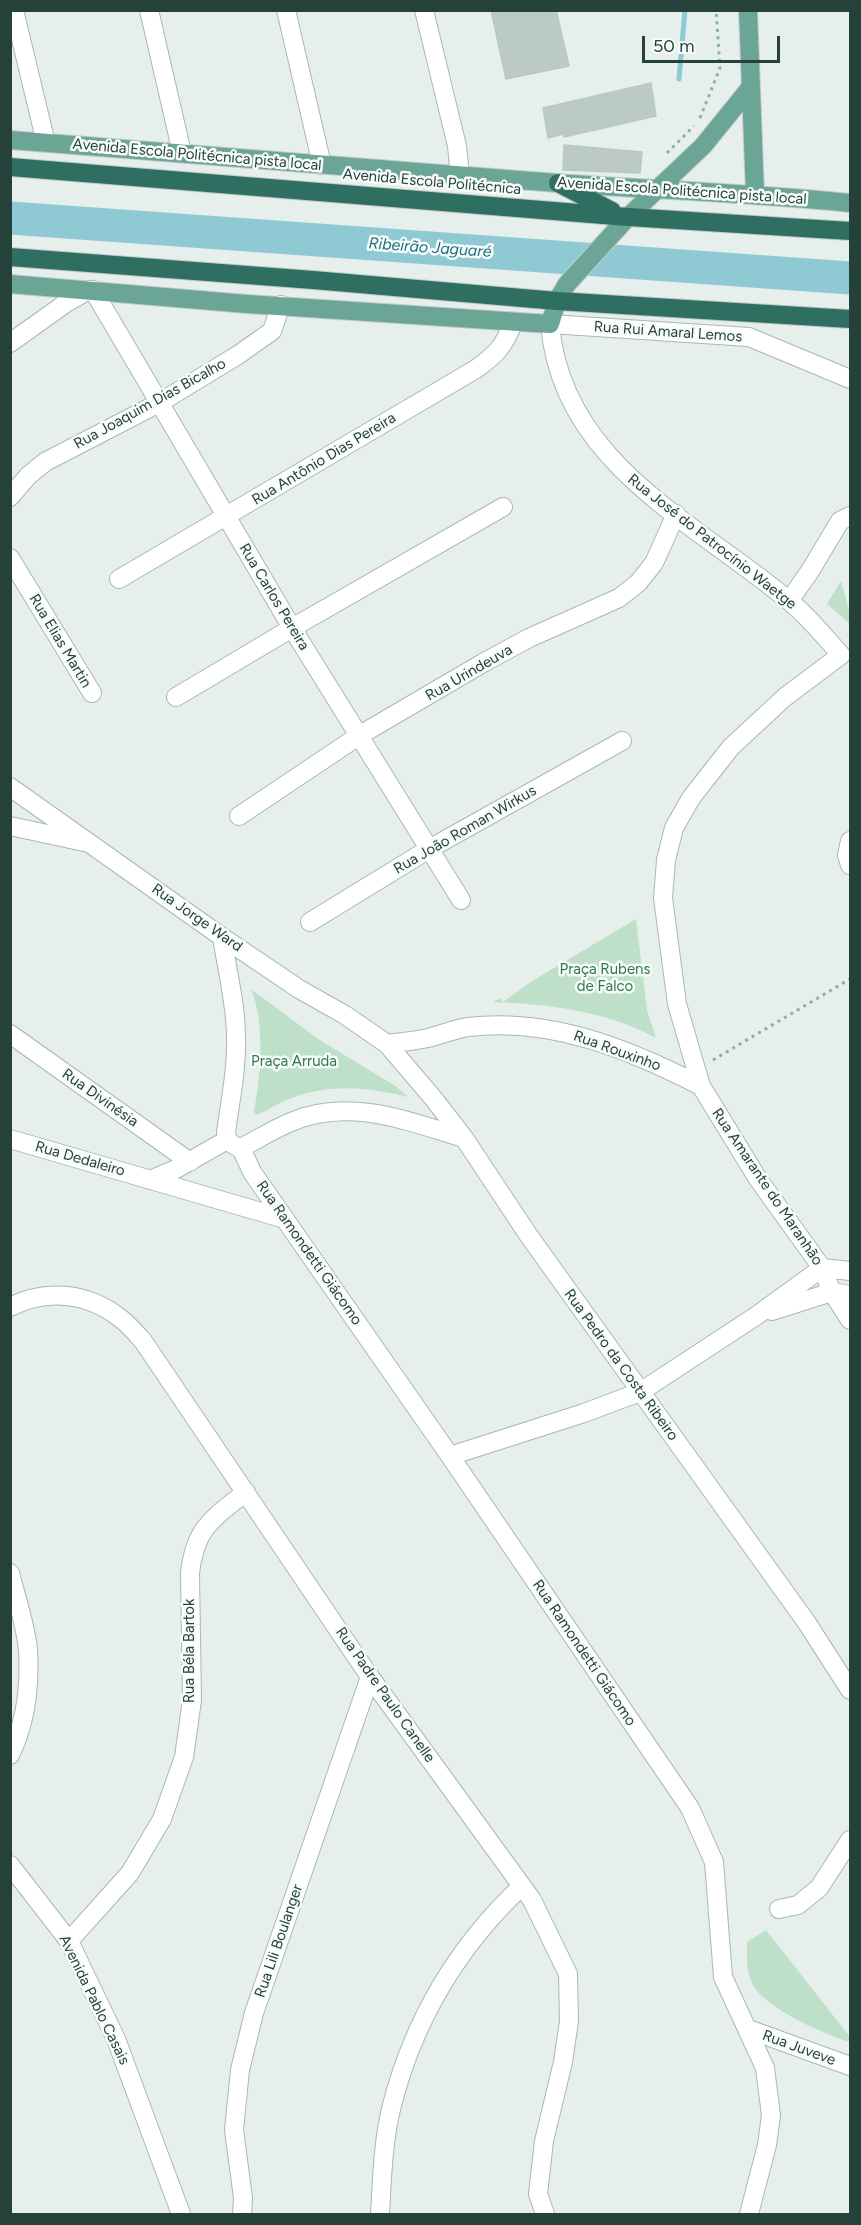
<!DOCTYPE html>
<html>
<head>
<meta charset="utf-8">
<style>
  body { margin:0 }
  #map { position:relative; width:861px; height:2225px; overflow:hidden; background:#e6efeb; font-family:Figtree,sans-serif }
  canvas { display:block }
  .frame { position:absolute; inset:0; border:12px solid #24423a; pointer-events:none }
  .scale { position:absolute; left:642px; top:36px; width:138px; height:27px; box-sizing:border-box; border:3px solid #24423a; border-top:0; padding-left:8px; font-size:18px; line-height:21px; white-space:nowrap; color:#24423a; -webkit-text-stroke:4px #f7fbf9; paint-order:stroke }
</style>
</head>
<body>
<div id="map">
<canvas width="861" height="2225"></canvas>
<div class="frame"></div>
<div class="scale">50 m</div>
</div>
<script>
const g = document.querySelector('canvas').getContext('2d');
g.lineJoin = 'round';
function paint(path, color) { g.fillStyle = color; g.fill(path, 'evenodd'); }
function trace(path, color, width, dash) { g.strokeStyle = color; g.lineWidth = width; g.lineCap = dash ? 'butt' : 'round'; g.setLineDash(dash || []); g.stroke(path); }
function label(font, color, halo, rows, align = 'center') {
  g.font = font + ' Figtree,sans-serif'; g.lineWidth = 5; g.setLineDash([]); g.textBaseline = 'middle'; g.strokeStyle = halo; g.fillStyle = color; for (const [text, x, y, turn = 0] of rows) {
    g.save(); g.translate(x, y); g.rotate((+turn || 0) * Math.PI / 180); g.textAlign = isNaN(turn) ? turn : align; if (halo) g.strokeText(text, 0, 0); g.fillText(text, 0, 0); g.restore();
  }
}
const green = new Path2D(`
  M 841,581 L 850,613 L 850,624 L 827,604 Z
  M 636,919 L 647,1010 L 656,1038 C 606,1011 549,1004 493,1002 L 500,998 L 503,1002 L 532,981 Z
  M 251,989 L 318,1039 L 397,1087 L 408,1097 C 368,1087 329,1083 289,1099 C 278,1103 268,1111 256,1115 L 254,1111 C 261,1077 265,1021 251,989 Z
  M 766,1930 L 850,2037 L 850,2042 C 827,2036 761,2006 752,1983 C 746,1971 747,1955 747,1942 Z`);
const stream = new Path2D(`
  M 679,79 L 685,10`);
const river = new Path2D(`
  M 10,218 L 850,278`);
const building = new Path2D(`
  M 491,10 L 556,10 L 569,66 L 506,79 Z
  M 651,83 L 656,116 L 564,137 L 564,134 L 548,138 L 543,108 Z
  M 564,145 L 642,152 L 640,173 L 563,170 Z`);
const path = new Path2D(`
  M 700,118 L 720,68 L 716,10
  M 667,153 L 694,126
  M 713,1060 L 850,979`);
const minor = new Path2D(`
  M 14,10 L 46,143
  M 149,10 L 182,153
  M 286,10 L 322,165
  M 424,10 L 457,146 L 460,176
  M 93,290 L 292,628 L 461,900
  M 10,343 L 66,303 L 89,290
  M 850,379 L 749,337 L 550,324 C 561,462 693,521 788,600 C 808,616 824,636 841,655 L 785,697 L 731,747 L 691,798 L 674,828 L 666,860 L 663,898 L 677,1004 L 701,1086 L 758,1179 L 822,1268 L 832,1292 L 850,1320
  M 10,497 L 28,476 L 45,462 L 159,403 L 238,355 L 272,331 L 281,305
  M 10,558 L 92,693
  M 119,579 L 476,369 C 497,354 504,346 513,323
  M 789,601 L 810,571 L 840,521 L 850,516
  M 176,697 L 292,628 L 503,507
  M 10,787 L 222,937 L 299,989 L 345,1015 L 387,1044 L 433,1098 L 464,1138 L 529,1236 L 807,1623 L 850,1690
  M 239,816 L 360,735 L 483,663 L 529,638 L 619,598 L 638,583 L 654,563 L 676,514
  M 10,826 L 84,842
  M 850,841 L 847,855 L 850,865
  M 310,922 L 429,849 L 622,741
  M 222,937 C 227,970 236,1004 236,1037 C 237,1070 230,1101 226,1133 C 228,1143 232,1145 241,1148 C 258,1139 274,1129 291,1122 C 349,1097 407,1121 464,1138
  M 10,1034 L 190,1162
  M 387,1044 C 400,1042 414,1041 428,1038 C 441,1035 454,1029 468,1027 C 550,1017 629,1049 701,1086
  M 10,1139 L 285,1219
  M 241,1148 L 252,1172 L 450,1456 L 690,1808 L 714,1862 L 723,1977 L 765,2068 L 771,2115 L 767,2145 L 749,2214
  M 150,1180 L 176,1169 L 227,1140
  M 10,1307 C 47,1288 88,1293 120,1318 C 128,1324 136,1333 143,1341 L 370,1677 L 532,1900 L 568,1974 L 569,2021 L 563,2062 L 544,2141 L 538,2194 L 545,2214
  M 772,1311 L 832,1292 L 850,1295
  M 450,1456 L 584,1413 L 640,1392 L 756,1316 L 822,1268 L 850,1271
  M 10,1573 C 16,1597 26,1626 28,1650 C 30,1686 26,1723 10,1755
  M 10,1865 L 69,1941 L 116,2039 L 181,2214
  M 779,1909 L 798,1905 L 819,1888 L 850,1840
  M 69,1941 L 130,1873 L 162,1819 L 184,1757 L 192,1700 L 190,1573 C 195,1528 212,1519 246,1492
  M 748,2029 L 850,2066
  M 242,2214 L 243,2198 L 234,2130 L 240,2070 L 254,2013 L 370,1677
  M 380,2214 C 382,2179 383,2140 392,2105 C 414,2020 458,1946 522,1886`);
const major = new Path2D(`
  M 748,10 L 755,194
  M 10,140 C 193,155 375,169 557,183 C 655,190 753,193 850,203
  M 10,284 L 247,304 L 550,324 L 557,301 L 567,284 L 628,217 L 703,146 L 750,88`);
const highway = new Path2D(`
  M 10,167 L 628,217 L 850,231
  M 558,183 L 612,211
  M 10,257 L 313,280 L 557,301 L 850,319`);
const streetNames = [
  ["Avenida Escola Politécnica pista local",197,155,5],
  ["Avenida Escola Politécnica",432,182,5],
  ["Avenida Escola Politécnica pista local",682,191,4],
  ["Rua Rui Amaral Lemos",668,332,4],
  ["Rua Joaquim Dias Bicalho",150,404,-29],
  ["Rua Antônio Dias Pereira",324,459,-31],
  ["Rua José do Patrocínio Waetge",712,542,38],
  ["Rua Carlos Pereira",274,597,59],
  ["Rua Elias Martin",60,641,59],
  ["Rua Urindeuva",469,673,-30],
  ["Rua João Roman Wirkus",465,830,-30],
  ["Rua Jorge Ward",197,918,35],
  ["Rua Rouxinho",617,1051,20],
  ["Rua Divinésia",100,1098,35],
  ["Rua Dedaleiro",80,1159,16],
  ["Rua Amarante do Maranhão",767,1187,56],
  ["Rua Ramondetti Giácomo",309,1253,55],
  ["Rua Pedro da Costa Ribeiro",621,1365,54],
  ["Rua Béla Bartok",190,1651,-90],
  ["Rua Ramondetti Giácomo",584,1653,56],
  ["Rua Padre Paulo Canelle",385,1695,55],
  ["Rua Lili Boulanger",279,1941,-71],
  ["Avenida Pablo Casais",94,2000,64],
  ["Rua Juveve",799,2048,20]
];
const parkNames = [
  ["Praça Rubens",605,970],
  ["de Falco",605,987],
  ["Praça Arruda",294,1062]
];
const waterNames = [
  ["Ribeirão Jaguaré",430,248,4]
];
paint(green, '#bfe0c8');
trace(stream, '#8ec9d4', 5);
trace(river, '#8ec9d4', 33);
paint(building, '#bbcac4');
trace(building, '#b8c9c2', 1.5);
trace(minor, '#a8b8b2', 20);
trace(major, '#c2cac8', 20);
trace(highway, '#c2cac8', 20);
trace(path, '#86b3a5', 3, [3, 4.5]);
trace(minor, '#fff', 18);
trace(major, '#6aa596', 18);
trace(highway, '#2f6f62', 18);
label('15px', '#24423a', '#f7fbf9', streetNames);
label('15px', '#2d7a4b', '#f7fbf9', parkNames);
label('italic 16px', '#1c6f80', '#f7fbf9', waterNames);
</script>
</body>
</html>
